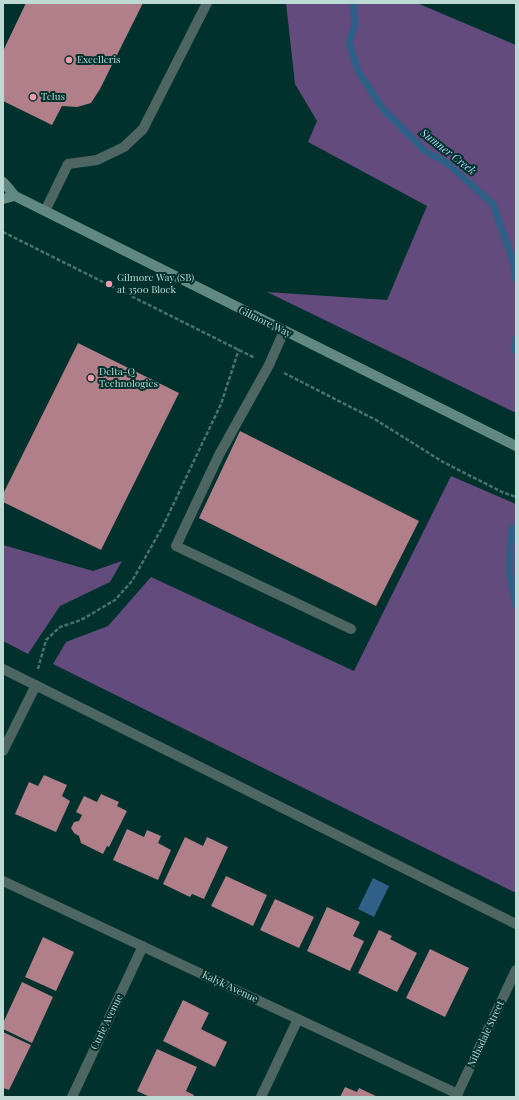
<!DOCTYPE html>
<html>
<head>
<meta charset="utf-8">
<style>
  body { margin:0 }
  #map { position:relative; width:519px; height:1100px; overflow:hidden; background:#00312c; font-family:"Playfair Display",serif }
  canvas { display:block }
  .frame { position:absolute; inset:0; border:4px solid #bcd9d4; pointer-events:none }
</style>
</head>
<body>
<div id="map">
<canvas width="519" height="1100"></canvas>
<div class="frame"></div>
</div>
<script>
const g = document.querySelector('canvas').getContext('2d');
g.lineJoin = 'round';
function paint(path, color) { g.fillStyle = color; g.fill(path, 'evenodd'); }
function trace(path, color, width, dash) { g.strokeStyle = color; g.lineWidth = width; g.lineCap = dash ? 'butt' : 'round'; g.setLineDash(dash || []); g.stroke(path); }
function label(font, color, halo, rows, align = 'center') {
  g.font = font + ' "Playfair Display",serif'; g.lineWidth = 4; g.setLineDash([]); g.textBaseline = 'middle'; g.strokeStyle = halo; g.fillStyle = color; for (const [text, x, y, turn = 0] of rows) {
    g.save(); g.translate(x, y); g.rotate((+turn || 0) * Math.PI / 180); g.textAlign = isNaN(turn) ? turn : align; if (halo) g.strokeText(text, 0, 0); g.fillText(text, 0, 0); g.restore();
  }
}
const forest = new Path2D(`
  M 286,3 L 417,3 L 516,45 L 516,413 L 267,292 L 387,300 L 427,206 L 308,142 L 317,121 L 295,84 Z
  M 451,476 L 516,504 L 516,893 L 53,664 L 66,642 L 108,626 L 151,577 L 354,671 Z
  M 3,545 L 93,571 L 122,561 L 110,582 L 60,606 L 28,654 L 3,641 Z`);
const water = new Path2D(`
  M 373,878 L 389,886 L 374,917 L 358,909 Z`);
const stream = new Path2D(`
  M 353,3 L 355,25 L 349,42 L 358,71 L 383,109 L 425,151 L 447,163 L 493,204 L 514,264 L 516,279
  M 515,350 L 516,339
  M 512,528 L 509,570 L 516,605`);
const building = new Path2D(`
  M 26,3 L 143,3 L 100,89 L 91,103 L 77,107 L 62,106 L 52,125 L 3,101 L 3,51 Z
  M 78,343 L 179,393 L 101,550 L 3,502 L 3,494 Z
  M 240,431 L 419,521 L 376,606 L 199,518 Z
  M 44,775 L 67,785 L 62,796 L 70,801 L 56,832 L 15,814 L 29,782 L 38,786 Z
  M 101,794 L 119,802 L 117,806 L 127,811 L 109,847 L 107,846 L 103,854 L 81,843 L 79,836 L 74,833 L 71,828 L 74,822 L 79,821 L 82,815 L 76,812 L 84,796 L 97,802 Z
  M 127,829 L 144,837 L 147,830 L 161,836 L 158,843 L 171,850 L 158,880 L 113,860 Z
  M 185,837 L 203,846 L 207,837 L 228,847 L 204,899 L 192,894 L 190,897 L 163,884 Z
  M 226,876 L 267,895 L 253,926 L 211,906 Z
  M 275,899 L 314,917 L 299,948 L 260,930 Z
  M 327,907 L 360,922 L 353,936 L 364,941 L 350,971 L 307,951 Z
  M 379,930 L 392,936 L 390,939 L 417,953 L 397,992 L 358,973 Z
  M 43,937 L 74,952 L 56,991 L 25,977 Z
  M 430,949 L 469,968 L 445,1017 L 406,998 Z
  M 22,982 L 53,997 L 32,1043 L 3,1029 L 3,1023 Z
  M 183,1000 L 209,1013 L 201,1029 L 227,1042 L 215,1067 L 163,1041 Z
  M 3,1032 L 31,1045 L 9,1090 L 3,1088 Z
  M 157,1049 L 197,1067 L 186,1091 L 194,1095 L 193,1097 L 150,1097 L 137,1091 Z
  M 345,1087 L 357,1092 L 359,1088 L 378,1097 L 340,1097 Z`);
const path = new Path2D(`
  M 3,232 L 255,358
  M 284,373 L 376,420 L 443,462 L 502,492 L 516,497
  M 38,669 L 46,640 L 60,627 L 81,620 L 115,600 L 132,581 L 163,526 L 221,404 L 239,349`);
const lane = new Path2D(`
  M 45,211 L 68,164 L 97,160 L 124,147 L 143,129 L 207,3
  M 284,331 L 269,365 L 219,455 L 176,546 L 351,629
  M 3,669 L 516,924
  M 3,751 L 36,685
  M 261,1097 L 298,1019`);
const street = new Path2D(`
  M 3,881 L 458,1094
  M 72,1097 L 143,946
  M 456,1097 L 516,970`);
const secondary = new Path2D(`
  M 3,182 L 5,184 L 15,196 L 516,446
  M 3,199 L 15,196`);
const markers = [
  [69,60,4,"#f29aad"],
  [33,97,4,"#f29aad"],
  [109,284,4,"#f29aad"],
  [91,378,4,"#f29aad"]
];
const poiNames = [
  ["Excelleris",77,60],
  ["Telus",41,97],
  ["Gilmore Way (SB)",117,278],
  ["at 3500 Block",117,290],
  ["Delta-Q",99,372],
  ["Technologies",99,384]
];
const streetNames = [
  ["Gilmore Way",265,322,26],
  ["Kalyk Avenue",230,987,25],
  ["Curle Avenue",107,1022,-64],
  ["Nithsdale Street",486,1034,-65]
];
const waterNames = [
  ["Sumner Creek",448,152,38]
];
paint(forest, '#644b7e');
paint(water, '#2f6088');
trace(stream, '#2f6088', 7);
paint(building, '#b17f89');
trace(path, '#49726d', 2.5, [4, 2]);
trace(lane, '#4e6662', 10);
trace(street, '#4e6662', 10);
trace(secondary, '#628882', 10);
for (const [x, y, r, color] of markers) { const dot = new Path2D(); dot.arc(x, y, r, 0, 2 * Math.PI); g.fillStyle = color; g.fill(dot); trace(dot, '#00312c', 1.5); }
label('10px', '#bcd9d4', '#00312c', poiNames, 'left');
label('10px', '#bcd9d4', '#00312c', streetNames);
label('italic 11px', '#aad4f9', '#00312c', waterNames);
</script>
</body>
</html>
